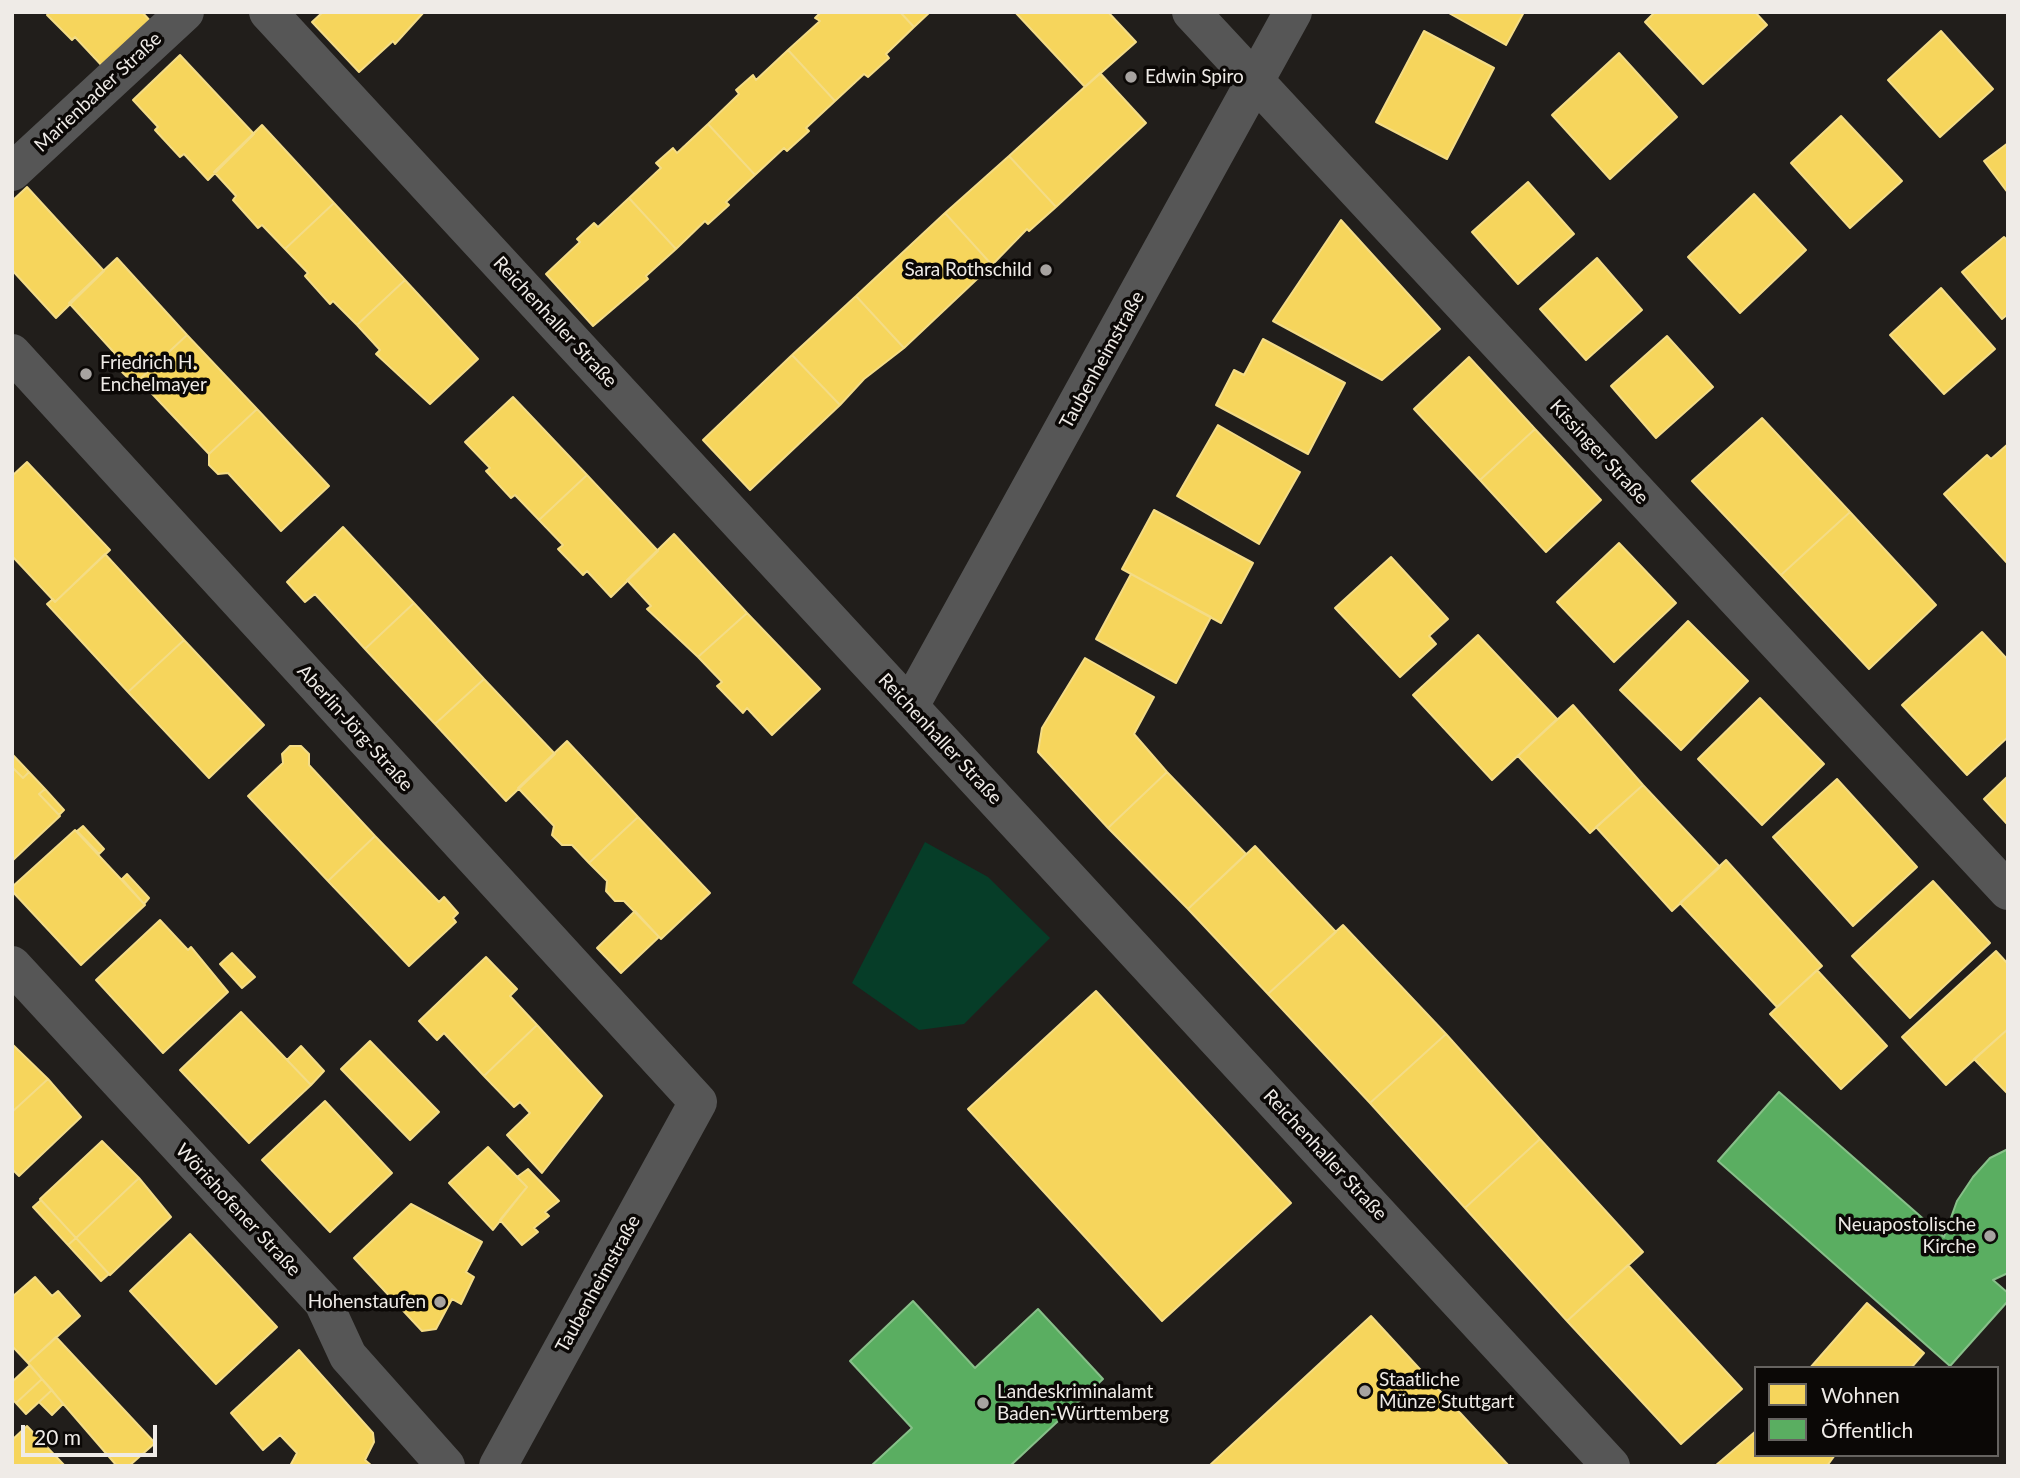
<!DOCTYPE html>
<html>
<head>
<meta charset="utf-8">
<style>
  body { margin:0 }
  #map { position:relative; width:2020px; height:1478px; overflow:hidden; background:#211e1b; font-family:Lato,sans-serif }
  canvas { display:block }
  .frame { position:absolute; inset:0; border:14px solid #efebe7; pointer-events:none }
  .legend { position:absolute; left:1754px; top:1366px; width:245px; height:91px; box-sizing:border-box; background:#0b0806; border:2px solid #666360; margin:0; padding:9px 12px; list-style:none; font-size:21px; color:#efebe7 }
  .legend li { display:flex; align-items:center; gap:14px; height:35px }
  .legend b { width:35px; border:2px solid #666360 }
  .scale { position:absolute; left:21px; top:1425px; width:136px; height:32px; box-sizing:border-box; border:4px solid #efebe7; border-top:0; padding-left:9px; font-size:21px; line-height:24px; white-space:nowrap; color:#efebe7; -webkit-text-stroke:5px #0b0806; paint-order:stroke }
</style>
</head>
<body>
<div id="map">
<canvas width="2020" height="1478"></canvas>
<div class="frame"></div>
<ul class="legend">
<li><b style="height:19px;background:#f6d55c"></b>Wohnen</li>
<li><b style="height:19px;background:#5aae61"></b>Öffentlich</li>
</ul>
<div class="scale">20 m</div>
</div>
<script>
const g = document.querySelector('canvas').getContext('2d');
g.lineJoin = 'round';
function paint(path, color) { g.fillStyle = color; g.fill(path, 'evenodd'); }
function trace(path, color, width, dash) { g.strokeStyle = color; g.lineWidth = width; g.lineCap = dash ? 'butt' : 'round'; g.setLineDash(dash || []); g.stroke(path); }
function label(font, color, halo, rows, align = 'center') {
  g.font = font + ' Lato,sans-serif'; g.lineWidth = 7; g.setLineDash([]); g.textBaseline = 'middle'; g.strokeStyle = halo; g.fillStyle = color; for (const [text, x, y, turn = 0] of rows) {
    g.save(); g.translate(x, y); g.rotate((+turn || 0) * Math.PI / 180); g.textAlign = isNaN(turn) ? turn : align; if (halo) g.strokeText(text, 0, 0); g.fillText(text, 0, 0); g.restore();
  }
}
const green = new Path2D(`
  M 925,842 L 988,877 L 1050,938 L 964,1024 L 919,1030 L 852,983 Z`);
const homes = new Path2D(`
  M 50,12 L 142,12 L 153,24 L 105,69 L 75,37 L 72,40 L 47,15 Z
  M 323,12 L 424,12 L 395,44 L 393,41 L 359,72 L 312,22 Z
  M 821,12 L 900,12 L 914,27 L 886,54 L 889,58 L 868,77 L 864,74 L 835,101 L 788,50 L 820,21 L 815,18 Z
  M 900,12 L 930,12 L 914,27 Z
  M 1015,12 L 1108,12 L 1136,42 L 1085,87 Z
  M 1447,12 L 1524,12 L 1506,45 Z
  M 1655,12 L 1755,12 L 1767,25 L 1703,84 L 1645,22 Z
  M 1424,31 L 1494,68 L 1447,159 L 1376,122 Z
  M 1941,31 L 1993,89 L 1940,137 L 1888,80 Z
  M 788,50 L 835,101 L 806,128 L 809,131 L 787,151 L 784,148 L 755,175 L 708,124 L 739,94 L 736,90 L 753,75 L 756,80 Z
  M 1619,53 L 1677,117 L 1610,179 L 1552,115 Z
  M 180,55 L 254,134 L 208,180 L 184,154 L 180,157 L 155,130 L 158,127 L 133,100 Z
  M 1100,73 L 1146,123 L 1056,207 L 1009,156 Z
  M 1841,116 L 1902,181 L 1850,228 L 1791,163 Z
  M 708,124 L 755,175 L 726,202 L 729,205 L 708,224 L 705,221 L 676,249 L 629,198 L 661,168 L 656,163 L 673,148 L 677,153 Z
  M 262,125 L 334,203 L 285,249 L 262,225 L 258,228 L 233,200 L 236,196 L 214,172 Z
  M 2008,143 L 2008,193 L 1984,161 Z
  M 1009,156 L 1056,207 L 1029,231 L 1027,229 L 992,265 L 945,213 Z
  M 1528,182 L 1574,234 L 1518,284 L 1472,232 Z
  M 27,187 L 104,271 L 56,318 L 12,270 L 12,201 Z
  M 1754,194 L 1806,250 L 1740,313 L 1688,257 Z
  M 629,198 L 676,249 L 646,276 L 648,279 L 593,326 L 546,274 L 580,242 L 577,239 L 594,223 L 598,227 Z
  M 334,203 L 405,280 L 357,325 L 333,301 L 330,304 L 305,276 L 308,273 L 285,249 Z
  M 945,213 L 992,265 L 904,348 L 856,296 Z
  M 1341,220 L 1440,329 L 1382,380 L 1273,321 Z
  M 2004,237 L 2008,241 L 2008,314 L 2002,319 L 1962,272 Z
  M 117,258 L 187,335 L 139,380 L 128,378 L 120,370 L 120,359 L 69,303 Z
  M 1597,258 L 1642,310 L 1586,360 L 1540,309 Z
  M 405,280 L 478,359 L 430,404 L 376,354 L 380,350 L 357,325 Z
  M 1941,288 L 1995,349 L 1944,394 L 1890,335 Z
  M 856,296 L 904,348 L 864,379 L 840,405 L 792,355 Z
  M 187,335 L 257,409 L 209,454 L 139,380 Z
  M 1667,336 L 1713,387 L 1656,438 L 1611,386 Z
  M 1263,339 L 1345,383 L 1308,454 L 1216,405 L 1234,370 L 1244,375 Z
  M 792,355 L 840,405 L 750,490 L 703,440 Z
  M 1469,357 L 1535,429 L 1480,480 L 1414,409 Z
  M 513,397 L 587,475 L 539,520 L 515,495 L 511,498 L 486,471 L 490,468 L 465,442 Z
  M 257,409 L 329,486 L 281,531 L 228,473 L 218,474 L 209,465 L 209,454 Z
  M 1762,418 L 1850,512 L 1781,575 L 1692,481 Z
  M 1218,425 L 1300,472 L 1259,544 L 1177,496 Z
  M 1535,429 L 1601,500 L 1546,552 L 1480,480 Z
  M 2008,444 L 2008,564 L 1944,494 L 1987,455 L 1991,459 Z
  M 27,462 L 110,550 L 55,602 L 12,556 L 12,476 Z
  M 587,475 L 658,551 L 611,597 L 587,571 L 583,575 L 558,549 L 563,545 L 539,520 Z
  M 1154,510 L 1253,563 L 1221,623 L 1122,569 Z
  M 1850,512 L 1936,605 L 1869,669 L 1781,575 Z
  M 343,527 L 414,603 L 365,649 L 315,594 L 305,602 L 287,582 Z
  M 674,534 L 747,613 L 698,657 L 647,609 L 651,606 L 627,580 Z
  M 1619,543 L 1676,603 L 1614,662 L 1557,602 Z
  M 105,554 L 184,640 L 128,692 L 47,604 L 53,599 L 55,602 Z
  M 1391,557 L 1448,619 L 1429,636 L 1436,644 L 1400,677 L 1335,608 Z
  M 1131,574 L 1211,617 L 1176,683 L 1096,639 Z
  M 414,603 L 484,679 L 435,724 L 365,649 Z
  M 747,613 L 820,689 L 772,735 L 747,708 L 743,713 L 717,686 L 722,682 L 698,657 Z
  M 1688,621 L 1748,681 L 1681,750 L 1620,690 Z
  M 1982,632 L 2008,660 L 2008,737 L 1967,775 L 1902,705 Z
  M 1478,635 L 1557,719 L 1492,780 L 1413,695 Z
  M 184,640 L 264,725 L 209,778 L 128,692 Z
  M 1085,658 L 1154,697 L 1134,734 L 1167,772 L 1108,828 L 1038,752 L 1042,728 Z
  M 484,679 L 555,754 L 506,801 L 435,724 Z
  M 1760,698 L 1824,764 L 1762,825 L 1698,759 Z
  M 1573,705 L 1643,785 L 1590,833 L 1518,756 Z
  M 567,741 L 638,817 L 589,863 L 572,845 L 562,845 L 552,835 L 554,826 L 518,788 Z
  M 290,746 L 301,746 L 309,754 L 309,765 L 375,836 L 328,881 L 248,796 L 283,763 L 282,754 Z
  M 12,754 L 29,772 L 23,778 L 12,767 Z
  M 12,767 L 23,778 L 29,772 L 45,789 L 39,794 L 60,816 L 12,861 Z
  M 1167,772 L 1246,854 L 1188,909 L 1108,828 Z
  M 2008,776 L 2008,825 L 1984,799 Z
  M 1837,779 L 1917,867 L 1853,926 L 1773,837 Z
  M 1643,785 L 1720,867 L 1672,911 L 1596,827 Z
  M 45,789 L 64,810 L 59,815 L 39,794 Z
  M 638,817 L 710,893 L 661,939 L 624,901 L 615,901 L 606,891 L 607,881 L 589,863 Z
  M 83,826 L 104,849 L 99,854 L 77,831 Z
  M 75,830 L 145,905 L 81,965 L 12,891 L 12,887 Z
  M 375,836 L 439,902 L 444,897 L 458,913 L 453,918 L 456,922 L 409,966 L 328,881 Z
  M 1255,846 L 1336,932 L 1268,994 L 1188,909 Z
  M 1726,860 L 1822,966 L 1777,1007 L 1680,903 Z
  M 127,874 L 149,898 L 144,904 L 122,879 Z
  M 1933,881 L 1990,943 L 1910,1018 L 1852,956 Z
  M 635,911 L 659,937 L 621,973 L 597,948 Z
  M 160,920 L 188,950 L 191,947 L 228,992 L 163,1053 L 96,980 Z
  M 1343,925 L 1446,1034 L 1370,1103 L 1268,994 Z
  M 1996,951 L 2008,964 L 2008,1029 L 1946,1085 L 1902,1037 Z
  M 232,953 L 255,977 L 242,988 L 220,964 Z
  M 486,957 L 517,989 L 510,996 L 537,1025 L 484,1076 L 444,1033 L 437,1040 L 419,1021 Z
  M 1817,970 L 1887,1046 L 1841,1089 L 1770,1014 Z
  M 1096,991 L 1291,1203 L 1162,1321 L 968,1109 Z
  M 241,1012 L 311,1085 L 249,1143 L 180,1070 Z
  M 537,1025 L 602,1096 L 542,1173 L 507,1135 L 530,1113 L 520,1102 L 514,1107 L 484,1076 Z
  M 2008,1029 L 2008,1094 L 1974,1059 Z
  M 1446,1034 L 1540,1139 L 1465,1208 L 1370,1103 Z
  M 370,1041 L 439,1112 L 410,1140 L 341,1069 Z
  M 12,1044 L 48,1079 L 12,1112 Z
  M 301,1046 L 324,1071 L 311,1085 L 287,1060 Z
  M 48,1079 L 81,1117 L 19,1176 L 12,1169 L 12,1112 Z
  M 325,1101 L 392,1173 L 330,1232 L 262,1160 Z
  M 1540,1139 L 1643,1252 L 1567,1321 L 1465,1208 Z
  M 102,1141 L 139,1178 L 76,1238 L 40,1199 Z
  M 488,1147 L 527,1187 L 493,1230 L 449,1183 Z
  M 528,1169 L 559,1201 L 545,1212 L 549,1216 L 534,1228 L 538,1232 L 522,1245 L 500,1220 L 527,1187 L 517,1177 Z
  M 139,1178 L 171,1217 L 110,1275 L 76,1238 Z
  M 41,1200 L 76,1238 L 68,1245 L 33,1207 Z
  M 411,1204 L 482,1242 L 466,1272 L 474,1277 L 461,1304 L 452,1299 L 436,1329 L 422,1331 L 354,1258 Z
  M 190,1234 L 277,1327 L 216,1384 L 130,1291 Z
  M 76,1238 L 109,1274 L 101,1281 L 68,1245 Z
  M 1628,1265 L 1742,1389 L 1681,1444 L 1567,1321 Z
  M 35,1277 L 52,1296 L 58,1291 L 80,1316 L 28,1363 L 12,1346 L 12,1297 Z
  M 1867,1303 L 1924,1353 L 1911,1368 L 1810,1368 Z
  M 1371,1316 L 1509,1466 L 1209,1466 Z
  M 56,1337 L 155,1443 L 129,1466 L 117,1466 L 28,1363 Z
  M 299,1350 L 373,1433 L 374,1442 L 365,1460 L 372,1466 L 290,1466 L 297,1453 L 280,1435 L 263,1450 L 231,1413 Z
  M 30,1365 L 42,1379 L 16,1403 L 12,1399 L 12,1382 Z
  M 42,1379 L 52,1390 L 26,1414 L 16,1403 Z
  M 52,1390 L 63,1404 L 52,1415 L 39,1402 Z
  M 27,1426 L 65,1466 L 12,1466 L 12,1440 Z
  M 1756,1431 L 1756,1455 L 1835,1455 L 1827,1466 L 1715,1466 Z`);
const public = new Path2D(`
  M 1779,1092 L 1944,1237 L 1957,1201 L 1973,1177 L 1990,1158 L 2008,1149 L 2008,1273 L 1993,1280 L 2008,1293 L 2008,1301 L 1950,1366 L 1718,1161 Z
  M 913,1301 L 975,1368 L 1038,1309 L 1103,1379 L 1010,1466 L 871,1466 L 912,1428 L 850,1361 Z`);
const minor = new Path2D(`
  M 268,12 L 1611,1466
  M 1191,12 L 2008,891
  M 12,172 L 185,12
  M 12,353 L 698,1102 L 498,1466
  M 910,706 L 1293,12
  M 12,965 L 323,1302 L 348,1356 L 446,1466`);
const markers = [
  [1131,77,7,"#a7a3a0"],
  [1046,270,7,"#a7a3a0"],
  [86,374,7,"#a7a3a0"],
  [1990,1236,7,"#a7a3a0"],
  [440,1302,7,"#a7a3a0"],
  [1365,1391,7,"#a7a3a0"],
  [983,1403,7,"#a7a3a0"]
];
const poiNames = [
  ["Edwin Spiro",1145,77],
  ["Sara Rothschild",1032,270,"right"],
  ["Friedrich H.",100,363],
  ["Enchelmayer",100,385],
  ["Neuapostolische",1976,1225,"right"],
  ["Kirche",1976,1247,"right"],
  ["Hohenstaufen",426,1302,"right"],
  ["Staatliche",1379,1380],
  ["Münze Stuttgart",1379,1402],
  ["Landeskriminalamt",997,1392],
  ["Baden-Württemberg",997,1414]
];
const streetNames = [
  ["Marienbader Straße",98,92,-43],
  ["Reichenhaller Straße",555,322,47],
  ["Taubenheimstraße",1102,360,-61],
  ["Kissinger Straße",1599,452,47],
  ["Aberlin-Jörg-Straße",355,728,48],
  ["Reichenhaller Straße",940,739,47],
  ["Reichenhaller Straße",1325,1155,47],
  ["Wörishofener Straße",238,1210,47],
  ["Taubenheimstraße",598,1284,-61]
];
paint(green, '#063d28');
paint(homes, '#f6d55c');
trace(homes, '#f4dc86', 2);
paint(public, '#5aae61');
trace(public, '#87c089', 2);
trace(minor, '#565656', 38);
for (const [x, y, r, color] of markers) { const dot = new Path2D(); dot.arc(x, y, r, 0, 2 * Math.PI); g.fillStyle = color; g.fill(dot); trace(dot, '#0b0806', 2.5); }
label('19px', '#efebe7', '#0b0806', poiNames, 'left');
label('19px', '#efebe7', '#0b0806', streetNames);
</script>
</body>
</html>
